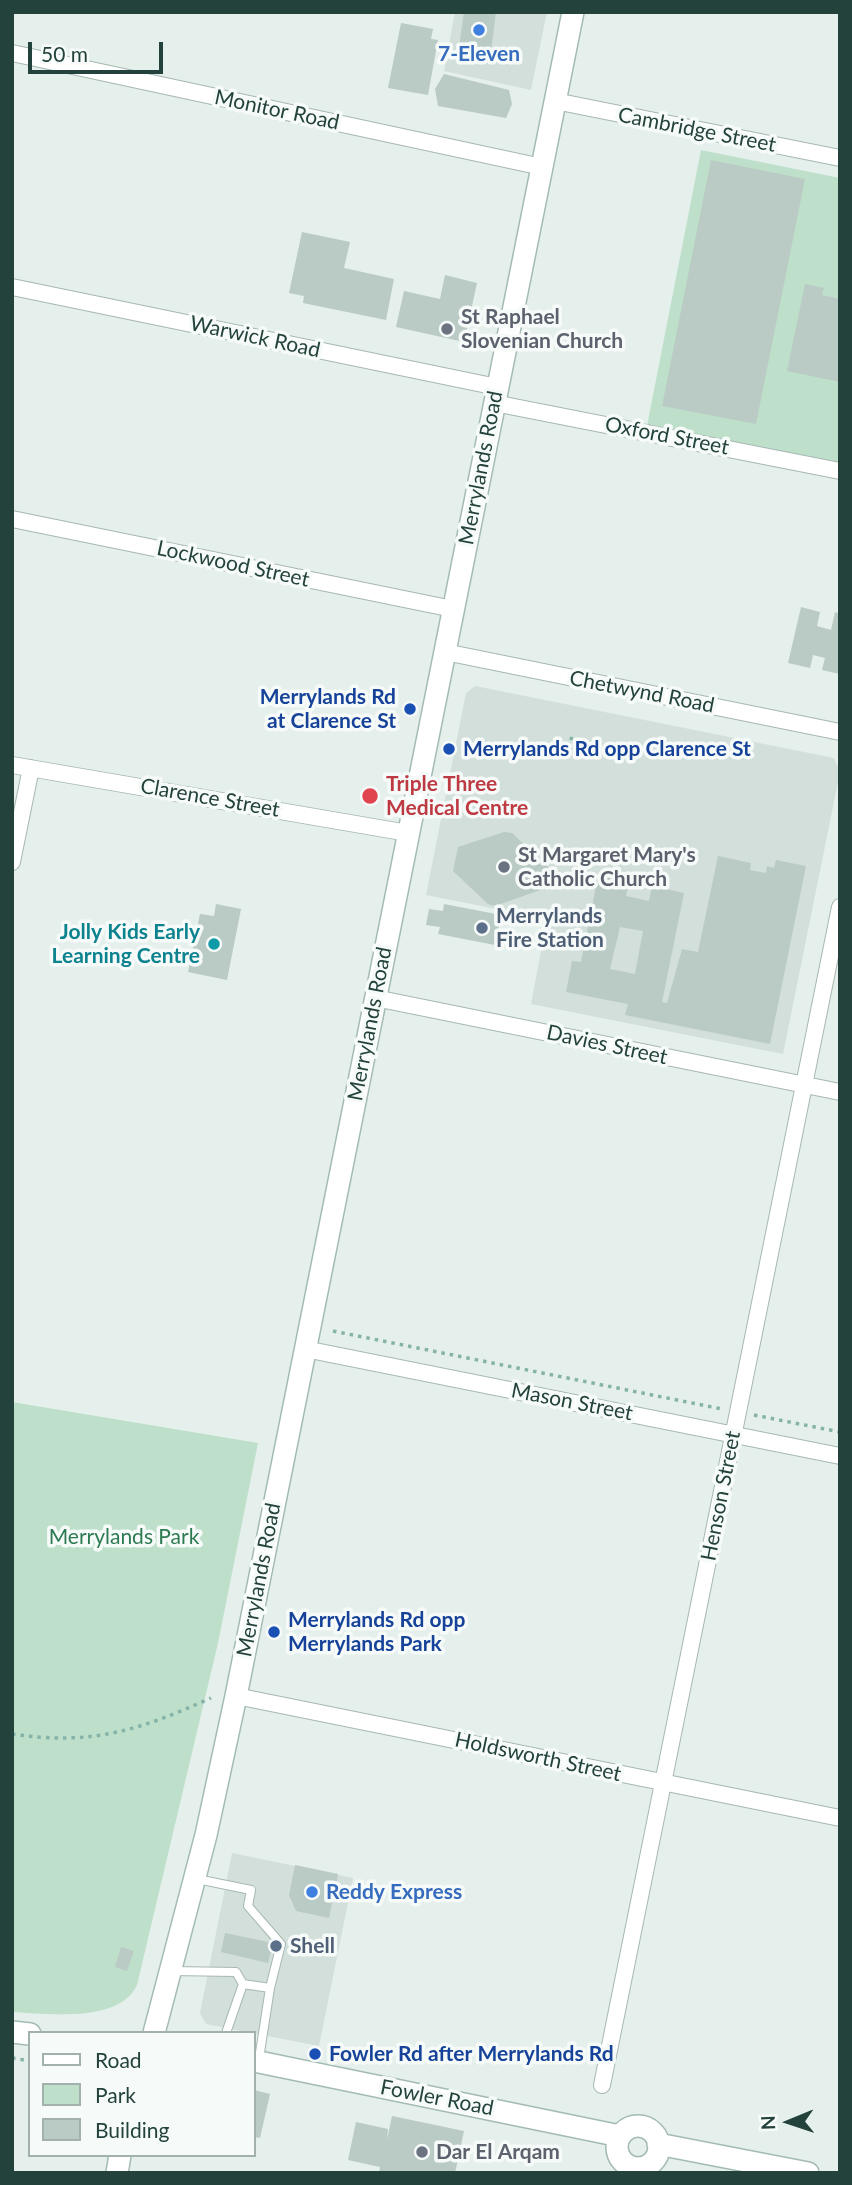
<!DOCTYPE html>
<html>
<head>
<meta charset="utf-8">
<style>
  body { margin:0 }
  #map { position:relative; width:852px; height:2185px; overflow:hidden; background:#e5efeb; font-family:Lato,sans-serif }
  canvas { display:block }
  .frame { position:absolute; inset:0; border:14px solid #24423c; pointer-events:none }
  .legend { position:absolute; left:28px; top:2031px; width:228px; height:126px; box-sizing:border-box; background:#f6fbf9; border:2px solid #a2b1ad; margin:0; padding:9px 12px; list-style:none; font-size:21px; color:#24423c }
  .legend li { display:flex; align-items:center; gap:14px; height:35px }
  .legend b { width:35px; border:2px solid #a2b1ad }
  .north { position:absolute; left:754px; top:2087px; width:70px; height:70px; -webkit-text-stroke:5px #f6fbf9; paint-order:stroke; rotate:268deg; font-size:19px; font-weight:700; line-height:28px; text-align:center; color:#24423c }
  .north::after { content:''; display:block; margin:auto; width:24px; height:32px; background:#24423c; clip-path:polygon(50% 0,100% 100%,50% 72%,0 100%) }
  .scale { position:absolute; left:28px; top:42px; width:135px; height:32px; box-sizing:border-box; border:4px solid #24423c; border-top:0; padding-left:9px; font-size:21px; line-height:24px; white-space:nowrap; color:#24423c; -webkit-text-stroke:5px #f6fbf9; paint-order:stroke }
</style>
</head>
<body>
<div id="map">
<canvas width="852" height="2185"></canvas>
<div class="frame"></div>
<ul class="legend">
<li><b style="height:9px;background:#fff"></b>Road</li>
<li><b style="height:19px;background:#bee0ca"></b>Park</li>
<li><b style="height:19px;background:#bacac5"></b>Building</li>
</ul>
<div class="north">N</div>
<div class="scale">50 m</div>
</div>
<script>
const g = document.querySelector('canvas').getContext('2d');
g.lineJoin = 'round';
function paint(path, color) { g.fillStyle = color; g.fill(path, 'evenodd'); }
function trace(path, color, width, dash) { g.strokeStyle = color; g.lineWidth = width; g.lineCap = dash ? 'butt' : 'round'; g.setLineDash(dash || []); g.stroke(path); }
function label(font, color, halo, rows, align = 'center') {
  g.font = font + ' Lato,sans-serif'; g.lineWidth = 7; g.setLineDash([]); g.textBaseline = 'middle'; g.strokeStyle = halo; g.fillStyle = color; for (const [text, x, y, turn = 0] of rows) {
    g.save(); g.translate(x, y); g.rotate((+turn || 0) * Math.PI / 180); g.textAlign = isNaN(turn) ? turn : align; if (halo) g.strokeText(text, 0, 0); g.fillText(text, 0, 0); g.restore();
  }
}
const built = new Path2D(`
  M 455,12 L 547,12 L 531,90 L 444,71 Z
  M 475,686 L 834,758 L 840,772 L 783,1054 L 531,1004 L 547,919 L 426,895 L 466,693 Z
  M 232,1853 L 353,1878 L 319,2046 L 206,2024 L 200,2013 Z`);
const green = new Path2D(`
  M 701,150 L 840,178 L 840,466 L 646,431 Z
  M 12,1402 L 258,1443 L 218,1643 L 137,1985 C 120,2023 48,2014 12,2012 Z`);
const building = new Path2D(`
  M 464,12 L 496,12 L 491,51 L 459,47 Z
  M 401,23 L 433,29 L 431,39 L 438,40 L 428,95 L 388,88 Z
  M 444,74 L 509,90 L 512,104 L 506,118 L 438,106 L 435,89 Z
  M 711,160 L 805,179 L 756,424 L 662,406 Z
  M 302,232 L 350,242 L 344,268 L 394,279 L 386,320 L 303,303 L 304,296 L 289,293 Z
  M 445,275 L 477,283 L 464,342 L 396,327 L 404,291 L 440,299 Z
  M 805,284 L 824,288 L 822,295 L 840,299 L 840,382 L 787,371 Z
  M 801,607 L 820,612 L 817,626 L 831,630 L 835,612 L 840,614 L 840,674 L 822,670 L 825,658 L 813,655 L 810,668 L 788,663 Z
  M 504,832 L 512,833 L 550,869 L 546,888 L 495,906 L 488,904 L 453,871 L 458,847 Z
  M 718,856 L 751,863 L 750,870 L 766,873 L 767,866 L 774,868 L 776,860 L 806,866 L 770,1044 L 625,1015 L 628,1004 L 566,992 L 572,961 L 581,962 L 598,876 L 629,882 L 626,896 L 649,901 L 652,886 L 684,893 L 662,1002 L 667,1003 L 682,949 L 698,952 ZM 620,927 L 643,931 L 635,974 L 610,969 Z
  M 216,904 L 241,909 L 227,980 L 188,972 L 200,914 L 214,916 Z
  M 444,904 L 501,915 L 495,945 L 438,934 L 440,927 L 426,925 L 429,909 L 443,911 Z
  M 295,1865 L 338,1874 L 329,1918 L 296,1911 L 289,1895 Z
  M 225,1933 L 273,1943 L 268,1963 L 221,1952 Z
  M 121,1947 L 134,1951 L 127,1971 L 115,1967 Z
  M 254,2090 L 270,2094 L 260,2138 L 254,2137 Z
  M 392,2116 L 464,2131 L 455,2173 L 379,2173 L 380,2167 L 348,2160 L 356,2122 L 388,2129 L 387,2140 Z`);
const path = new Path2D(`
  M 568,757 L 572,735
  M 333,1331 L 722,1409
  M 754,1415 L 840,1432
  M 12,1734 C 93,1746 139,1730 211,1698
  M 12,2058 L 30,2061`);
const service = new Path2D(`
  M 197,1879 L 251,1890 L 248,1906 L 281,1944 L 270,1988 L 259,2059
  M 171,1971 L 236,1972 L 243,1984 L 226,2033
  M 243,1984 L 270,1988`);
const minor = new Path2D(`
  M 12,53 L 542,167
  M 555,101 L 840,158
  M 12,287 L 497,387
  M 494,403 L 840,471
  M 12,519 L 453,609
  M 445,652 L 840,732
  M 12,765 L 408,833
  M 12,862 L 31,768
  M 375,998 L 840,1092
  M 305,1349 L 840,1456
  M 236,1696 L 840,1818
  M 602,2085 L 840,907
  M 635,2173 L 635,2168`);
const secondary = new Path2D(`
  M 12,2032 L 30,2034
  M 154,2033 L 206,1835 L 236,1696 L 573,12
  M 254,2061 L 620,2136
  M617 2147a21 21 0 1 1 42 0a21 21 0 1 1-42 0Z
  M 658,2144 L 808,2173
  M 117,2173 L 120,2155`);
const markers = [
  [479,30,7,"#3f7fe0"],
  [447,329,7,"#6b7280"],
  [410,709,7,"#1a4fb4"],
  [449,749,7,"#1a4fb4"],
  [370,796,9,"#e0444e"],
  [504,867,7,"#6b7280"],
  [482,928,7,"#5c6f8a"],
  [214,944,7,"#0f9aa8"],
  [274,1632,7,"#1a4fb4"],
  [312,1892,7,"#3f7fe0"],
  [276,1946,7,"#5c6f8a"],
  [315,2054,7,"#1a4fb4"],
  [422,2152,7,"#6b7280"]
];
const shopNames = [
  ["7-Eleven",479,54],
  ["Reddy Express",326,1892,"left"]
];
const streetNames = [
  ["Monitor Road",277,110,12],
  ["Cambridge Street",697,130,11],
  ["Warwick Road",255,337,12],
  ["Oxford Street",667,436,11],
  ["Merrylands Road",481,468,-79],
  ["Lockwood Street",233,564,12],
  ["Chetwynd Road",642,692,11],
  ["Clarence Street",210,798,10],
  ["Merrylands Road",370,1024,-79],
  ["Davies Street",607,1045,12],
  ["Mason Street",572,1402,11],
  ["Henson Street",721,1496,-79],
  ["Merrylands Road",259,1580,-79],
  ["Holdsworth Street",538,1757,12],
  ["Fowler Road",437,2098,11]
];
const worshipNames = [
  ["St Raphael",461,317],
  ["Slovenian Church",461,341],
  ["St Margaret Mary's",518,855],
  ["Catholic Church",518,879],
  ["Dar El Arqam",436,2152]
];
const transitNames = [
  ["Merrylands Rd",396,697,"right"],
  ["at Clarence St",396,721,"right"],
  ["Merrylands Rd opp Clarence St",463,749],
  ["Merrylands Rd opp",288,1620],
  ["Merrylands Park",288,1644],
  ["Fowler Rd after Merrylands Rd",329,2054]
];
const healthNames = [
  ["Triple Three",386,784],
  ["Medical Centre",386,808]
];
const serviceNames = [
  ["Merrylands",496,916],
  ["Fire Station",496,940],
  ["Shell",290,1946]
];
const cultureNames = [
  ["Jolly Kids Early",200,932],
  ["Learning Centre",200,956]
];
const parkNames = [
  ["Merrylands Park",124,1537]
];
paint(built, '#d3dfdb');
paint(green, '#bee0ca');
paint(building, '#bacac5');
trace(service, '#a7b8b3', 10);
trace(minor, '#a7b8b3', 18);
trace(secondary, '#a3bbb4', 24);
trace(path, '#85b3a8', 3.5, [3.5, 5]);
trace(service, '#fff', 8);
trace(minor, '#fff', 16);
trace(secondary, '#fff', 21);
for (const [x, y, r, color] of markers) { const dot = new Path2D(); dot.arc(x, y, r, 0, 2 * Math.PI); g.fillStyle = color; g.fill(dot); trace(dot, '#f6fbf9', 2.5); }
label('bold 21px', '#366cbe', '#f6fbf9', shopNames);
label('21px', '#24423c', '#f6fbf9', streetNames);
label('bold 21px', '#5b616d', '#f6fbf9', worshipNames, 'left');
label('bold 21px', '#164399', '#f6fbf9', transitNames, 'left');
label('bold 21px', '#be3a42', '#f6fbf9', healthNames, 'left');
label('bold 21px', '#4e5e75', '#f6fbf9', serviceNames, 'left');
label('bold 21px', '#0d838f', '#f6fbf9', cultureNames, 'right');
label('21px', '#2c7a51', '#f6fbf9', parkNames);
</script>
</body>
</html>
